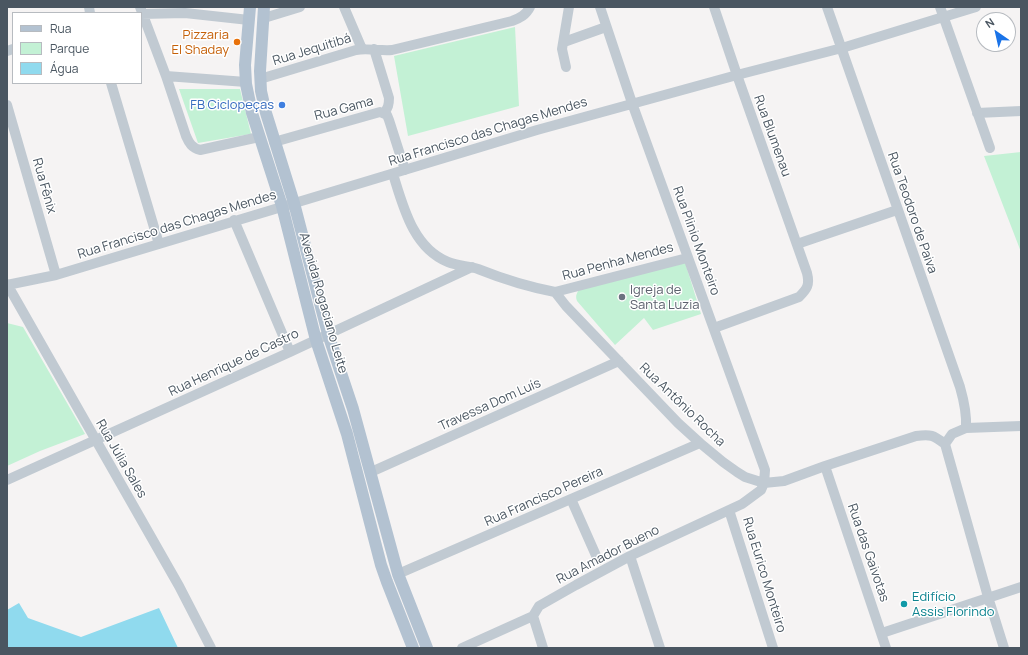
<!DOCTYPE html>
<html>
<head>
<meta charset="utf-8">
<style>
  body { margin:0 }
  #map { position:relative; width:1028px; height:655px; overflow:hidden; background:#f5f3f3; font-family:Manrope,sans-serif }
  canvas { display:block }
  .frame { position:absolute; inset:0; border:8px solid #4a5661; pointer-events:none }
  .legend { position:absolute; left:12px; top:12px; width:130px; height:72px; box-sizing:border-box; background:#fff; border:1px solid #b7bbc0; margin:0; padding:5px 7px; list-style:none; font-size:12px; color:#4a5661 }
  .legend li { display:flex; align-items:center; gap:8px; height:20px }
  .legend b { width:20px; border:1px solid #b7bbc0 }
  .north { position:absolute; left:976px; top:12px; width:40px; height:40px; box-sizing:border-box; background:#fff; border:1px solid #b7bbc0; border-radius:50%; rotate:326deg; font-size:11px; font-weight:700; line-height:16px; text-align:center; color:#4a5661 }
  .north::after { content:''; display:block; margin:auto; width:14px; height:18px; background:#1a73e8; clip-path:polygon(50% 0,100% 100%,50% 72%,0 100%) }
</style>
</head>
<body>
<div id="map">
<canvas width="1028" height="655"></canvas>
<div class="frame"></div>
<ul class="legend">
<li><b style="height:5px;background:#b3c2d1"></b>Rua</li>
<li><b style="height:11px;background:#c3f1d5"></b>Parque</li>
<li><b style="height:11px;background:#90daee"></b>Água</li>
</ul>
<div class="north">N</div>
</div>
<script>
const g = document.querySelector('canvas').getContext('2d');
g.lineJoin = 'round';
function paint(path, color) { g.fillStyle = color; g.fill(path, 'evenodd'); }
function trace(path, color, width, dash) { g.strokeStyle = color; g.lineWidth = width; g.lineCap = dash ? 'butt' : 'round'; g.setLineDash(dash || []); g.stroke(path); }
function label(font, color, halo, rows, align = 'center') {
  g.font = font + ' Manrope,sans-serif'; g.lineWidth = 3; g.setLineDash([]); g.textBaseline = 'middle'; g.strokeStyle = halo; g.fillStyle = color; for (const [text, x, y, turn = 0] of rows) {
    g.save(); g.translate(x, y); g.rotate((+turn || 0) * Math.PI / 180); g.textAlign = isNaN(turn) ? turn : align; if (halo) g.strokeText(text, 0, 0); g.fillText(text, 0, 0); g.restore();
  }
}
const green = new Path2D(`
  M 515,27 L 519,106 L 408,136 L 394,56 Z
  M 179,89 L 240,89 L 251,134 L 198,143 Z
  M 1021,152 L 1021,252 L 984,156 Z
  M 685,262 L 701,314 L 653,330 L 644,318 L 615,345 L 577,301 C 575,295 577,293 580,288 Z
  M 7,323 L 23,327 L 85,434 L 40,451 L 7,466 Z`);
const water = new Path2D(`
  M 19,603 L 28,618 L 81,637 L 159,608 L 178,648 L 7,648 L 7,610 Z`);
const minor = new Path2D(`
  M 89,7 L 90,13
  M 140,7 L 166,76 L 246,82
  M 344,7 L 362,49
  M 827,7 L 960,387 C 964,401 967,414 966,428
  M 940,7 L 990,148
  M 141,14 L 185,13 L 249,20
  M 264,18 L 300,7
  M 564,42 L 606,27
  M 374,49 L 389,98 C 389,105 388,108 384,113
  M 7,51 L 13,49
  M 566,67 L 562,49 L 569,7
  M 166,76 L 186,136 C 189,143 192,148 200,150 L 259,137
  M 260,79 L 356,50 C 368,48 380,51 392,50 L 512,21 C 520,18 526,15 530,7
  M 111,83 L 159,244
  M 7,105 L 56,275
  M 977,113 L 1021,111
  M 274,142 L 380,112 L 387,115 L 389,120 L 405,170
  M 393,174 C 403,206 413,248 448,262 C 458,266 469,266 478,269 C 503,279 529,287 555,292 L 566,306 L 678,423 L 700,443 L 723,462 L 737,472 L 745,477 L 764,483 L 784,481 L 825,466 L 916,436 C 931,434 933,435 945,444 L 952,434 L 966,428 L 1021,426
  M 234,220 L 290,352
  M 797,244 L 897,210
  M 7,284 L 179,586 L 211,648
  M 7,285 L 56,275 L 537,130 L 737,75 L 842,48 L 976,7
  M 555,292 L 687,258
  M 714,328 L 799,297 C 807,289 810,285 807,273 L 737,75 L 714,7
  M 945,444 L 988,597 L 1004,648
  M 825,466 L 886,648
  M 371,472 L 619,361
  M 7,480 L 290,352 L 472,267
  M 571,499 L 598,560
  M 729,510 L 773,648
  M 630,556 L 660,648
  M 398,574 L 700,443
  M 533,616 L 543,648
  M 882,633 L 1021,587
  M 462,648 L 533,616 L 539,606 L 576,585 L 630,556 L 742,504 L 761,490 L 764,483 L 765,470 L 632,103 L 600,7`);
const major = new Path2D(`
  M 250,7 L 245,65 L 246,84 L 252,113 L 282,206 L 316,340 L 347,434 L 381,565 L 387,582 L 413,648
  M 264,7 L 260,71 L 261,91 L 266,113 L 294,203 L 328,334 L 353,409 L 398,574 L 427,648`);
const markers = [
  [237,42,4,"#e8710a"],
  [282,105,4,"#3f7fe0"],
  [622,297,4,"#6b7280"],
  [904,604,4,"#0f9aa8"]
];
const foodNames = [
  ["Pizzaria",229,35],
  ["El Shaday",229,50]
];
const streetNames = [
  ["Rua Jequitibá",312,50,-17],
  ["Rua Gama",344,109,-15],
  ["Rua Francisco das Chagas Mendes",488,132,-17],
  ["Rua Blumenau",772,136,70],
  ["Rua Fênix",44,186,74],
  ["Rua Teodoro de Paiva",912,213,71],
  ["Rua Francisco das Chagas Mendes",177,225,-17],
  ["Rua Plinio Monteiro",696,241,70],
  ["Rua Penha Mendes",618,262,-15],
  ["Avenida Rogaciano Leite",323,303,74],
  ["Rua Henrique de Castro",234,363,-25],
  ["Travessa Dom Luís",490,405,-24],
  ["Rua Antônio Rocha",682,405,44],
  ["Rua Júlia Sales",121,459,60],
  ["Rua Francisco Pereira",544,497,-24],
  ["Rua das Gaivotas",868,553,71],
  ["Rua Amador Bueno",608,555,-27],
  ["Rua Eurico Monteiro",764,575,73]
];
const shopNames = [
  ["FB Ciclopeças",274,105]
];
const worshipNames = [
  ["Igreja de",630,290],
  ["Santa Luzia",630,305]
];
const cultureNames = [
  ["Edifício",912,597],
  ["Assis Florindo",912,612]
];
paint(green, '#c3f1d5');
paint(water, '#90daee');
trace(minor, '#c1cad2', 10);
trace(major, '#b3c2d1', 12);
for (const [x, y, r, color] of markers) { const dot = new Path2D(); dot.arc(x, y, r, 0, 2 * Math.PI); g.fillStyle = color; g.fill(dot); trace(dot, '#fff', 1.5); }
label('13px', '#c56008', '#fff', foodNames, 'right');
label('13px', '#4a5661', '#fff', streetNames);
label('13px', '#366cbe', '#fff', shopNames, 'right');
label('13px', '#5b616d', '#fff', worshipNames, 'left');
label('13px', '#0d838f', '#fff', cultureNames, 'left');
</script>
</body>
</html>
